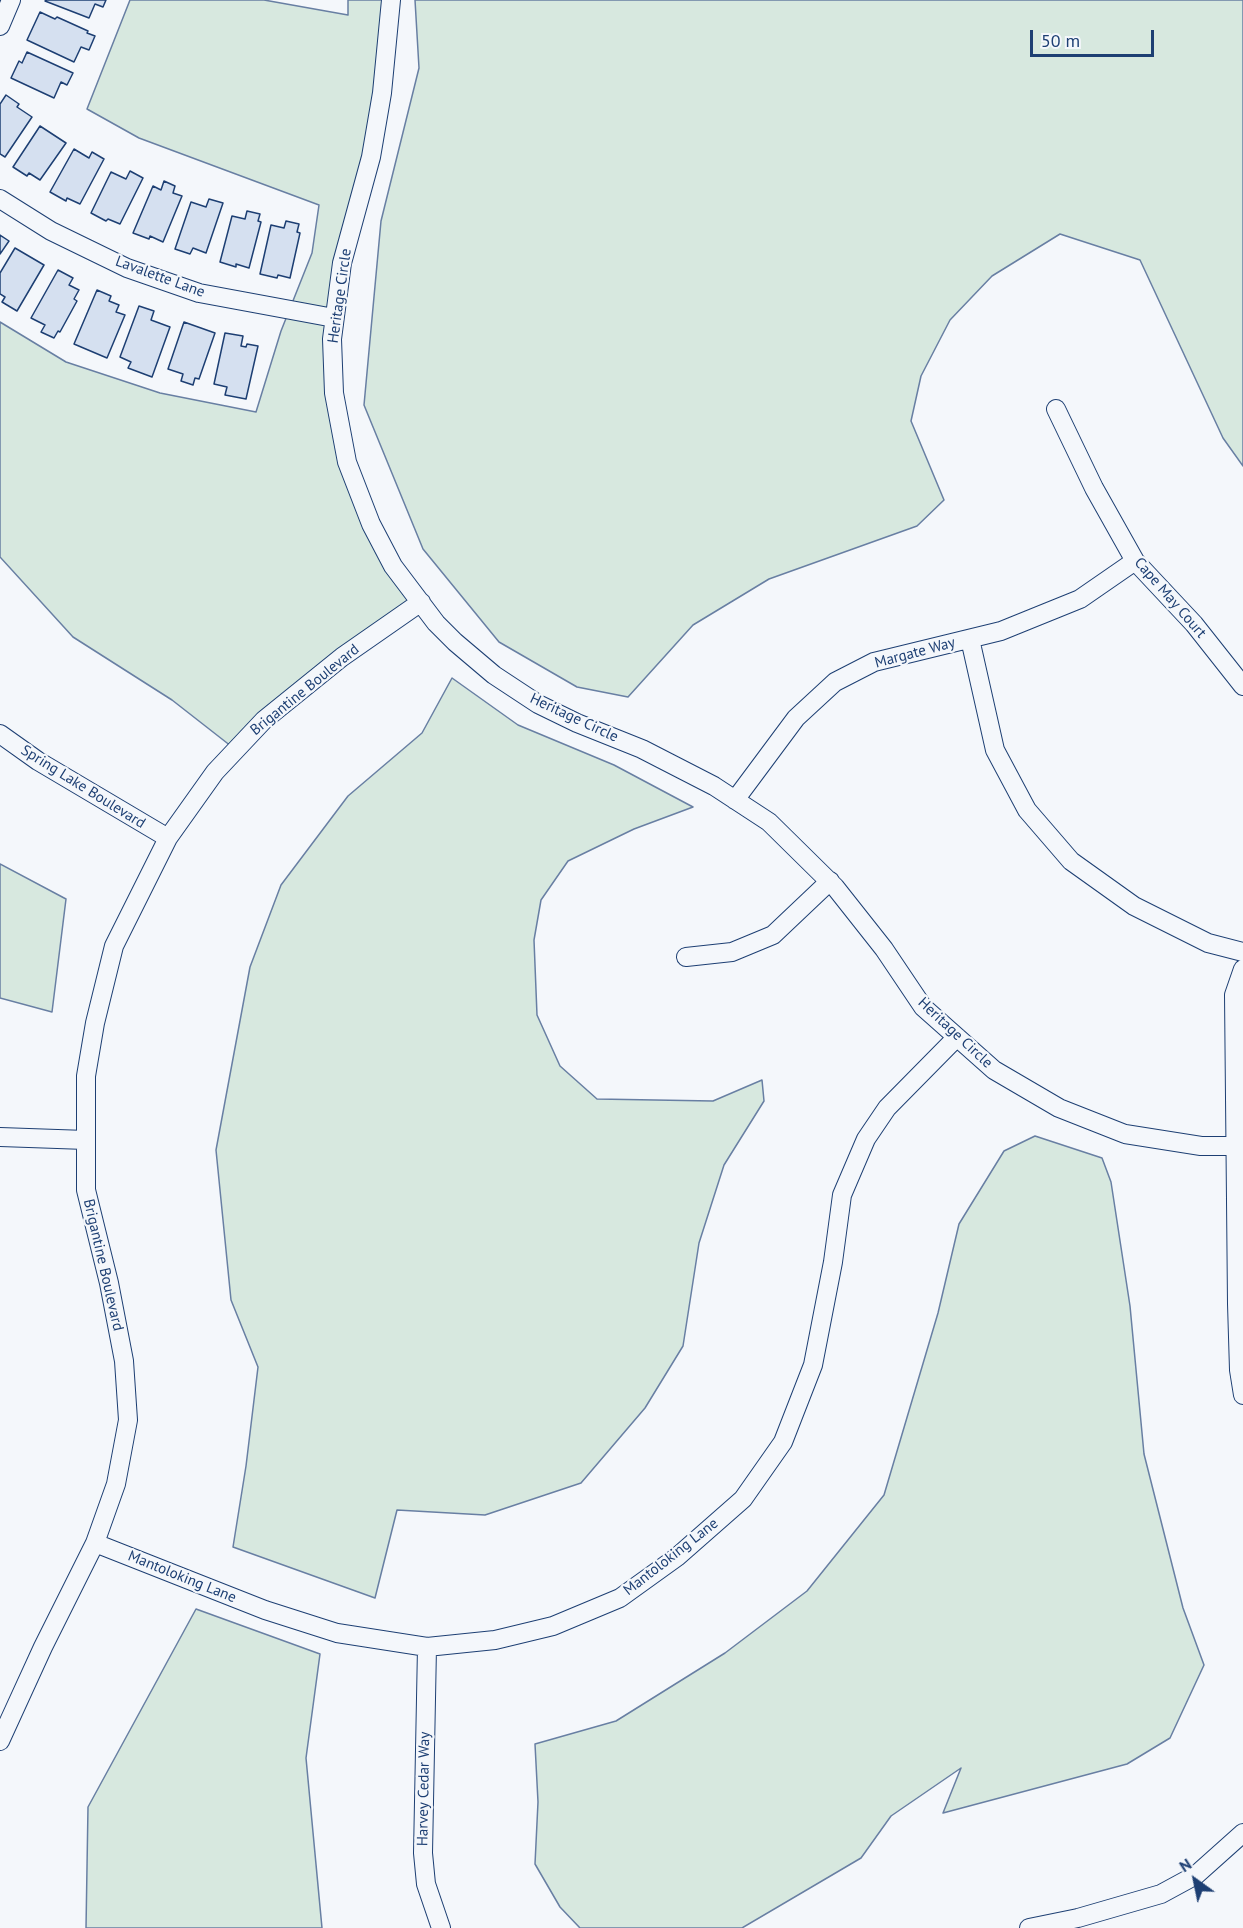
<!DOCTYPE html>
<html>
<head>
<meta charset="utf-8">
<style>
  body { margin:0 }
  #map { position:relative; width:1243px; height:1928px; overflow:hidden; background:#f4f7fb; font-family:"PT Sans",sans-serif }
  canvas { display:block }
  .north { position:absolute; left:1165px; top:1850px; width:60px; height:60px; -webkit-text-stroke:4px #f4f7fb; paint-order:stroke; rotate:327deg; font-size:16px; font-weight:700; line-height:24px; text-align:center; color:#1d3f73 }
  .north::after { content:''; display:block; margin:auto; width:21px; height:27px; background:#1d3f73; clip-path:polygon(50% 0,100% 100%,50% 72%,0 100%) }
  .scale { position:absolute; left:1030px; top:30px; width:124px; height:27px; box-sizing:border-box; border:3px solid #1d3f73; border-top:0; padding-left:8px; font-size:18px; line-height:21px; white-space:nowrap; color:#1d3f73; -webkit-text-stroke:4px #f4f7fb; paint-order:stroke }
</style>
</head>
<body>
<div id="map">
<canvas width="1243" height="1928"></canvas>
<div class="north">N</div>
<div class="scale">50 m</div>
</div>
<script>
const g = document.querySelector('canvas').getContext('2d');
g.lineJoin = 'round';
function paint(path, color) { g.fillStyle = color; g.fill(path, 'evenodd'); }
function trace(path, color, width, dash) { g.strokeStyle = color; g.lineWidth = width; g.lineCap = dash ? 'butt' : 'round'; g.setLineDash(dash || []); g.stroke(path); }
function label(font, color, halo, rows, align = 'center') {
  g.font = font + ' "PT Sans",sans-serif'; g.lineWidth = 4.5; g.setLineDash([]); g.textBaseline = 'middle'; g.strokeStyle = halo; g.fillStyle = color; for (const [text, x, y, turn = 0] of rows) {
    g.save(); g.translate(x, y); g.rotate((+turn || 0) * Math.PI / 180); g.textAlign = isNaN(turn) ? turn : align; if (halo) g.strokeText(text, 0, 0); g.fillText(text, 0, 0); g.restore();
  }
}
const green = new Path2D(`
  M 130,0 L 264,0 L 348,15 L 348,0 L 391,0 L 332,339 L 347,462 L 421,602 L 236,750 L 172,700 L 73,637 L 0,557 L 0,322 L 66,362 L 160,393 L 256,412 L 281,331 L 312,253 L 319,205 L 139,138 L 87,109 Z
  M 415,0 L 1243,0 L 1243,466 L 1223,438 L 1140,260 L 1060,234 L 992,276 L 950,320 L 921,376 L 911,421 L 944,500 L 917,526 L 769,579 L 693,625 L 628,697 L 577,687 L 499,642 L 423,549 L 364,405 L 381,221 L 419,68 Z
  M 452,678 L 518,725 L 614,765 L 693,807 L 634,829 L 568,861 L 541,900 L 534,940 L 537,1015 L 560,1066 L 597,1099 L 713,1101 L 762,1080 L 764,1101 L 724,1165 L 699,1243 L 683,1346 L 645,1408 L 581,1483 L 485,1515 L 397,1510 L 375,1598 L 233,1547 L 246,1466 L 258,1367 L 231,1300 L 216,1150 L 250,967 L 281,885 L 348,796 L 422,733 Z
  M 0,864 L 66,899 L 52,1012 L 0,998 Z
  M 1035,1136 L 1102,1158 L 1111,1182 L 1130,1306 L 1144,1454 L 1183,1608 L 1204,1665 L 1170,1738 L 1127,1764 L 943,1813 L 961,1768 L 891,1816 L 861,1858 L 742,1928 L 580,1928 L 560,1907 L 535,1864 L 538,1802 L 535,1744 L 616,1721 L 725,1653 L 807,1591 L 884,1495 L 938,1313 L 959,1224 L 1004,1151 Z
  M 196,1609 L 320,1654 L 306,1758 L 322,1928 L 86,1928 L 88,1807 Z`);
const building = new Path2D(`
  M 46,0 L 106,0 L 103,7 L 95,4 L 89,18 L 45,1 Z
  M 40,12 L 55,19 L 57,17 L 88,31 L 87,33 L 95,36 L 89,50 L 81,47 L 74,62 L 27,40 Z
  M 27,52 L 73,73 L 67,85 L 61,82 L 54,98 L 11,78 L 19,61 L 22,63 Z
  M 6,95 L 19,104 L 17,107 L 32,117 L 5,157 L 0,154 L 0,104 Z
  M 40,126 L 66,143 L 40,180 L 29,173 L 27,176 L 13,167 Z
  M 74,149 L 89,158 L 92,152 L 104,159 L 80,204 L 67,198 L 66,201 L 50,192 Z
  M 130,171 L 143,178 L 120,224 L 108,219 L 106,221 L 91,213 L 111,172 L 126,179 Z
  M 164,181 L 175,186 L 173,193 L 182,196 L 163,242 L 150,236 L 149,239 L 133,233 L 153,186 L 161,190 Z
  M 209,199 L 223,203 L 206,253 L 193,248 L 190,254 L 175,249 L 191,202 L 206,207 Z
  M 247,211 L 260,214 L 258,221 L 261,222 L 249,268 L 236,264 L 236,267 L 220,262 L 232,216 L 245,219 Z
  M 286,221 L 299,224 L 297,232 L 300,233 L 290,278 L 278,275 L 277,278 L 260,274 L 271,225 L 284,228 Z
  M 0,235 L 9,241 L 0,254 Z
  M 15,248 L 44,265 L 17,311 L 2,302 L 5,297 L 0,294 L 0,273 Z
  M 58,270 L 73,278 L 69,285 L 79,290 L 74,299 L 77,301 L 60,332 L 58,331 L 54,338 L 41,332 L 45,325 L 31,318 Z
  M 97,290 L 111,296 L 109,301 L 119,305 L 116,312 L 125,315 L 107,358 L 74,344 Z
  M 139,306 L 154,311 L 151,320 L 170,327 L 152,377 L 128,368 L 131,362 L 120,357 Z
  M 184,322 L 215,333 L 199,379 L 195,378 L 193,385 L 181,381 L 183,374 L 168,369 Z
  M 225,333 L 243,336 L 241,346 L 246,347 L 247,344 L 258,346 L 246,399 L 225,395 L 227,387 L 214,384 Z`);
const minor = new Path2D(`
  M 391,0 L 382,93 L 371,157 L 342,263 L 332,339 L 334,393 L 347,462 L 371,524 L 393,566 L 436,623 L 455,642 L 494,675 L 538,704 L 577,723 L 642,749 L 714,786 L 769,822 L 835,887 L 884,949 L 923,1007 L 994,1070 L 1059,1108 L 1125,1134 L 1201,1146 L 1243,1146
  M 0,26 L 11,0
  M 0,199 L 51,231 L 127,268 L 199,293 L 334,318
  M 1056,409 L 1094,488 L 1135,561 L 1194,624 L 1243,686
  M 970,639 L 995,750 L 1027,810 L 1071,861 L 1134,906 L 1208,943 L 1243,952
  M 0,734 L 38,761 L 168,838
  M 735,800 L 796,718 L 835,682 L 874,662 L 1001,631 L 1038,616 L 1080,599 L 1135,561
  M 686,957 L 732,952 L 773,935 L 830,881
  M 1243,969 L 1234,995 L 1237,1304 L 1239,1370 L 1243,1395
  M 0,1137 L 86,1140
  M 95,1543 L 265,1610 L 337,1633 L 427,1647 L 495,1640 L 553,1626 L 620,1598 L 677,1557 L 743,1499 L 783,1442 L 813,1365 L 833,1262 L 842,1195 L 866,1139 L 887,1108 L 957,1037
  M 427,1647 L 423,1853 L 426,1884 L 441,1928
  M 0,1741 L 43,1647 L 95,1543 L 116,1484 L 128,1420 L 124,1361 L 109,1283 L 86,1190 L 86,1076 L 95,1023 L 114,946 L 168,838 L 215,772 L 264,720 L 342,657 L 421,602
  M 1029,1928 L 1078,1918 L 1161,1894 L 1196,1875 L 1243,1833`);
const streetNames = [
  ["Lavalette Lane",160,277,20],
  ["Heritage Circle",340,296,-82],
  ["Cape May Court",1170,598,49],
  ["Margate Way",915,653,-15],
  ["Brigantine Boulevard",305,690,-39],
  ["Heritage Circle",574,718,25],
  ["Spring Lake Boulevard",83,787,32],
  ["Heritage Circle",955,1033,43],
  ["Brigantine Boulevard",103,1265,77],
  ["Mantoloking Lane",671,1557,-38],
  ["Mantoloking Lane",182,1577,22],
  ["Harvey Cedar Way",424,1789,-89]
];
paint(green, '#d7e8df');
trace(green, '#687fa3', 1.5);
paint(building, '#d5e0f0');
trace(building, '#1d3f73', 1.5);
trace(minor, '#1d3f73', 20);
trace(minor, '#f4f7fb', 18);
label('15px', '#1d3f73', '#f4f7fb', streetNames);
</script>
</body>
</html>
